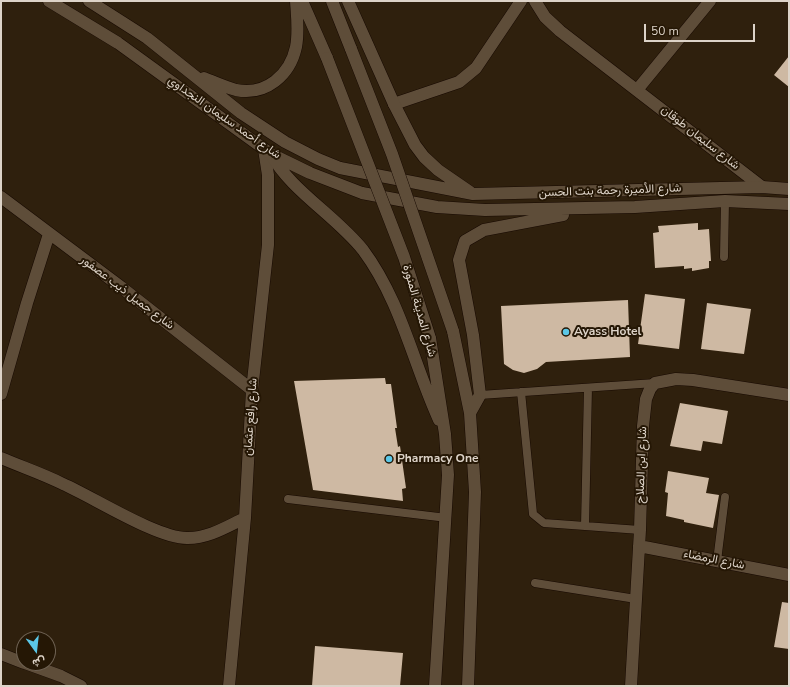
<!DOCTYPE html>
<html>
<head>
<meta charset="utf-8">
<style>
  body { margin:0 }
  #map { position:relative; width:790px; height:687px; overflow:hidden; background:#2f200d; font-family:"Nunito Sans",Vazirmatn,sans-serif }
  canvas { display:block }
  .frame { position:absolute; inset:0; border:2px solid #ddd3c8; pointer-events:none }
  .north { position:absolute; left:16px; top:631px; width:40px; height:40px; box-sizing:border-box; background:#251705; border:1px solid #6f6253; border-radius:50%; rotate:165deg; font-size:11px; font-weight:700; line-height:16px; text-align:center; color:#ddd3c8 }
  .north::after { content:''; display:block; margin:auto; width:14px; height:18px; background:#5bc7e7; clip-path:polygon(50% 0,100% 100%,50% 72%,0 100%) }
  .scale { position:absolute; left:644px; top:24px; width:111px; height:18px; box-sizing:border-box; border:2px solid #ddd3c8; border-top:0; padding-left:5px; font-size:12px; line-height:14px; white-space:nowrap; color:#ddd3c8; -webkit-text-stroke:3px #251705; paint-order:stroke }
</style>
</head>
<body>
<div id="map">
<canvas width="790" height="687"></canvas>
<div class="frame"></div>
<div class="north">ش</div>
<div class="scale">50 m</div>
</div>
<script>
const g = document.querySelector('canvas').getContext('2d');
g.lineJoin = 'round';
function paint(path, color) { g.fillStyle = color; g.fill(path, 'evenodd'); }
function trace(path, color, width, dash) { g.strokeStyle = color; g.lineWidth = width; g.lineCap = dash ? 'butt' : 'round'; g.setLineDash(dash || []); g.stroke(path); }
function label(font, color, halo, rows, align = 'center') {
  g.font = font + ' "Nunito Sans",Vazirmatn,sans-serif'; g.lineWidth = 4; g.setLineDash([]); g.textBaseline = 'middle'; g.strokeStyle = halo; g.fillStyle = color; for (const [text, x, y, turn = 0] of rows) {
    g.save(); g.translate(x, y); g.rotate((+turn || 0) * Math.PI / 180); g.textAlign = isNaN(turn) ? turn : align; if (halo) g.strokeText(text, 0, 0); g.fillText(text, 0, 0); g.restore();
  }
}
const building = new Path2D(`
  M 789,56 L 789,87 L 774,75 Z
  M 698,223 L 698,230 L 709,229 L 711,261 L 709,261 L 709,268 L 692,271 L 692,268 L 684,269 L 684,266 L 655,268 L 653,233 L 659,232 L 658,226 Z
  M 645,294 L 685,299 L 679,349 L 638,344 Z
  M 628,300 L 630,357 L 546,362 L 537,369 L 524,373 L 513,370 L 504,364 L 501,306 Z
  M 707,303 L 751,309 L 744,354 L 701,349 Z
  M 385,378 L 386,384 L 391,384 L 397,428 L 395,428 L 398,447 L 400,446 L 406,488 L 402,489 L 403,501 L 313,490 L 294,381 Z
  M 680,403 L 728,411 L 722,444 L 703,441 L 701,451 L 670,446 Z
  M 668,471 L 709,478 L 706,493 L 719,495 L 713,528 L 684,522 L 684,520 L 666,516 L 668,493 L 665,492 Z
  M 782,602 L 789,603 L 789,649 L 774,647 Z
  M 315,646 L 403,653 L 400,686 L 312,686 Z`);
const lane = new Path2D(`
  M 724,257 L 725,201
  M 521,392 L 533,514 L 544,523 L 640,530
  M 480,395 L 655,383
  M 288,499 L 447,518
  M 585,526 L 588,388
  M 717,561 L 725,497
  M 535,583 L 636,599`);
const street = new Path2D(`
  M 535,1 L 545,17 L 560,31 L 762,187
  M 637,90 L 710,1
  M 394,104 L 459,82 L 476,68 L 521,1
  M 1,197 L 121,287 L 252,390
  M 1,394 L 27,303 L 49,234
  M 1,458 C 22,467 43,474 63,484 C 93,497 158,539 188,538 C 209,538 226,527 245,518
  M 639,546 L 789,575
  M 1,654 L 24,663
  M 25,663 L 61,676 L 81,686
  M 229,686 L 245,518 L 252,390 L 268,245 L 268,175 L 264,149
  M 631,686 L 640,530 L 643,426 L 646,399 L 650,389 L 655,383 L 676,379 L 693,380 L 789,395`);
const secondary = new Path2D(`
  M 49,1 L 118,43 L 271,154 L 310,173 L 362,193 L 437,207 L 485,210 L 635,207 L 725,201 L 789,204
  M 89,1 L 147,38 L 241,113 L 285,142 L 318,159 L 340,168 L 473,194 L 762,187 L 789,189
  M 302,1 L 327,58
  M 332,1 L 351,49
  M 348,1 L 394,104 L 415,145 L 424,157 L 438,170 L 470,192
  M 204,78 C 214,82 225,87 236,90 C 266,96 290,75 296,47 C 299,32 297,16 296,1
  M 271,154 C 290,190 336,216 363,250 C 401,301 413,363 439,420
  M 453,331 L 470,413 L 475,492 L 468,686
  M 430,338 L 445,434 L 448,475 L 435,686
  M 470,413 L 480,395 L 473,335 L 459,260 L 465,241 L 484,230 L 563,215`);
const secondaryBridge = new Path2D(`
  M 351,49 L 392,154 L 453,331
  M 327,58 L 404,257 L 430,338`);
const markers = [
  [566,332,4,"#5bc7e7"],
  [389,459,4,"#5bc7e7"]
];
const streetNames = [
  ["شارع أحمد سليمان النجداوي",224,118,35],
  ["شارع سليمان طوقان",700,138,38],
  ["شارع الأميرة رحمة بنت الحسن",610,191,-2],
  ["شارع جميل ذيب عصفور",127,293,37],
  ["شارع المدينة المنورة",419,311,74],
  ["شارع رافع عثمان",251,417,-86],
  ["شارع ابن الصلاح",642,465,-88],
  ["شارع الرمضاء",714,560,11]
];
const poiNames = [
  ["Ayass Hotel",574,332],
  ["Pharmacy One",397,459]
];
paint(building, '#ceb9a3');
trace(lane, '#170900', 9);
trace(street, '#170900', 13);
trace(secondary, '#170900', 13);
trace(lane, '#5e4d39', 8);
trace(street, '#5e4d39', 12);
trace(secondary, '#5e4d39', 12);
trace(secondaryBridge, '#170900', 13, []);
trace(secondaryBridge, '#5e4d39', 12);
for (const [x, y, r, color] of markers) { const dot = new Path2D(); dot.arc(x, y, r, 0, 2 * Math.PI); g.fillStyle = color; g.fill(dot); trace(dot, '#251705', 1.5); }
label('12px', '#ddd3c8', '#251705', streetNames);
label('bold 12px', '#ddd3c8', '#251705', poiNames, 'left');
</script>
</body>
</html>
